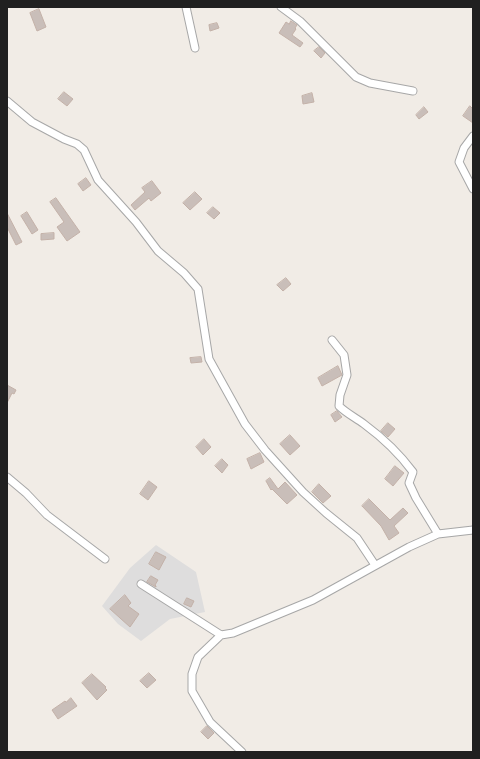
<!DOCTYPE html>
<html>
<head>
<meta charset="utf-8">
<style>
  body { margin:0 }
  #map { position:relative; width:480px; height:759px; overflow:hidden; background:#f1ece6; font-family:Roboto,sans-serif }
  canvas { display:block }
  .frame { position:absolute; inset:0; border:8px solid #202020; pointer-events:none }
</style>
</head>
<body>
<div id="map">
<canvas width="480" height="759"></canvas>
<div class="frame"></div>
</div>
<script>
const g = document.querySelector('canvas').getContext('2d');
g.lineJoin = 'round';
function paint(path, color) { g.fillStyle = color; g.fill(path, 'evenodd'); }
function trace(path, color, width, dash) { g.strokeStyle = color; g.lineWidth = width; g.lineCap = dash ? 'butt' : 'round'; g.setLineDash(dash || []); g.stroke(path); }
const residential = new Path2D(`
  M 156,545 L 196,572 L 205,612 L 170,619 L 141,641 L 118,624 L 102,606 L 130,568 Z`);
const building = new Path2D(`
  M 39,9 L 46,27 L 37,31 L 30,13 Z
  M 291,21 L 297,25 L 295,28 L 296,29 L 292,35 L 303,43 L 300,47 L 279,33 L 286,22 L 289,24 Z
  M 217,23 L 219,28 L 210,31 L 209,25 Z
  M 319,47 L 325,53 L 321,58 L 314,51 Z
  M 64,92 L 73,99 L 67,106 L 58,99 Z
  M 312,93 L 314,102 L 303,104 L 302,96 Z
  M 470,106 L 473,109 L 473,123 L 463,116 Z
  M 424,107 L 428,112 L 419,119 L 416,115 Z
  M 86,178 L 91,185 L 83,191 L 78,184 Z
  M 152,181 L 161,193 L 151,201 L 149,198 L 135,210 L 131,205 L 145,192 L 142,188 Z
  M 195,192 L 202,199 L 190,210 L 183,203 Z
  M 56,198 L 80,232 L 67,241 L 57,227 L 64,222 L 50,202 Z
  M 213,207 L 220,213 L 214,219 L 207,213 Z
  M 27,212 L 38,230 L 32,234 L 21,216 Z
  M 7,213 L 22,242 L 16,245 L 7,227 Z
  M 54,233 L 54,239 L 41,240 L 41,234 Z
  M 286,278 L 291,284 L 283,291 L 277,285 Z
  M 201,357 L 202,362 L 191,363 L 190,358 Z
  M 338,366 L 342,375 L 322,386 L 318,378 Z
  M 7,385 L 16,390 L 14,394 L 12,393 L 7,403 Z
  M 337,411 L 342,417 L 335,422 L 331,415 Z
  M 388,423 L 395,429 L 388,437 L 381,431 Z
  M 290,435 L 300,446 L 290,455 L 280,444 Z
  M 204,439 L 211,447 L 203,455 L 196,447 Z
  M 260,453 L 264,462 L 251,469 L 247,459 Z
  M 222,459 L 228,465 L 222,473 L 215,466 Z
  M 395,466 L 404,473 L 393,486 L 385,479 Z
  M 270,478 L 278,489 L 285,482 L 297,495 L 287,504 L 272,489 L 271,490 L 266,481 Z
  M 149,481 L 157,487 L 148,500 L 140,494 Z
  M 319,484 L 331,496 L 323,503 L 312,492 Z
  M 369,499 L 390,520 L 403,508 L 408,513 L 394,526 L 399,533 L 389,540 L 381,526 L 362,506 Z
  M 156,552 L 166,557 L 159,570 L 149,564 Z
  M 151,576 L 158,580 L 155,585 L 156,586 L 156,587 L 147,582 Z
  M 125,595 L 131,603 L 128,606 L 139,614 L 130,627 L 110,609 Z
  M 187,598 L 194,601 L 191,607 L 184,604 Z
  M 149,673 L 156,680 L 147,688 L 140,681 Z
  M 92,674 L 106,687 L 105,688 L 107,690 L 97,700 L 82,683 Z
  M 71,698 L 77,706 L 58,719 L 52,710 L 65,701 L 66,702 Z
  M 207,726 L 214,733 L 208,739 L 201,732 Z`);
const minor = new Path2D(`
  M 186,7 L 195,48
  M 281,7 L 300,21 L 356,77 L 370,83 L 413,91
  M 7,101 L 32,122 L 64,139 L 77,144 L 84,150 L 98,180 L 136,222 L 158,251 L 184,273 L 198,289 L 209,359 L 245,424 L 265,450 L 303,492 L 326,513 L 357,538 L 375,565
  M 473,136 L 464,148 L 459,162 L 473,189
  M 332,340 L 344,355 L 347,375 L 340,395 L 339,406 C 346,413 356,418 364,424 C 383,438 399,453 413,472 L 409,483 L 416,498 L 438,534
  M 7,477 L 26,493 L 47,515 L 105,559
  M 141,584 L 221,635
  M 242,752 L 210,722 L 192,691 L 192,674 L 198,657 L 221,635 L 233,633 L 313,600 L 409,547 L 438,534 L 473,530`);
paint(residential, '#dedddd');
paint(building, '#c9beb9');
trace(building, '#c3b1a8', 1);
trace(minor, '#a7a7a7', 9);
trace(minor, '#fff', 7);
</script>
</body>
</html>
